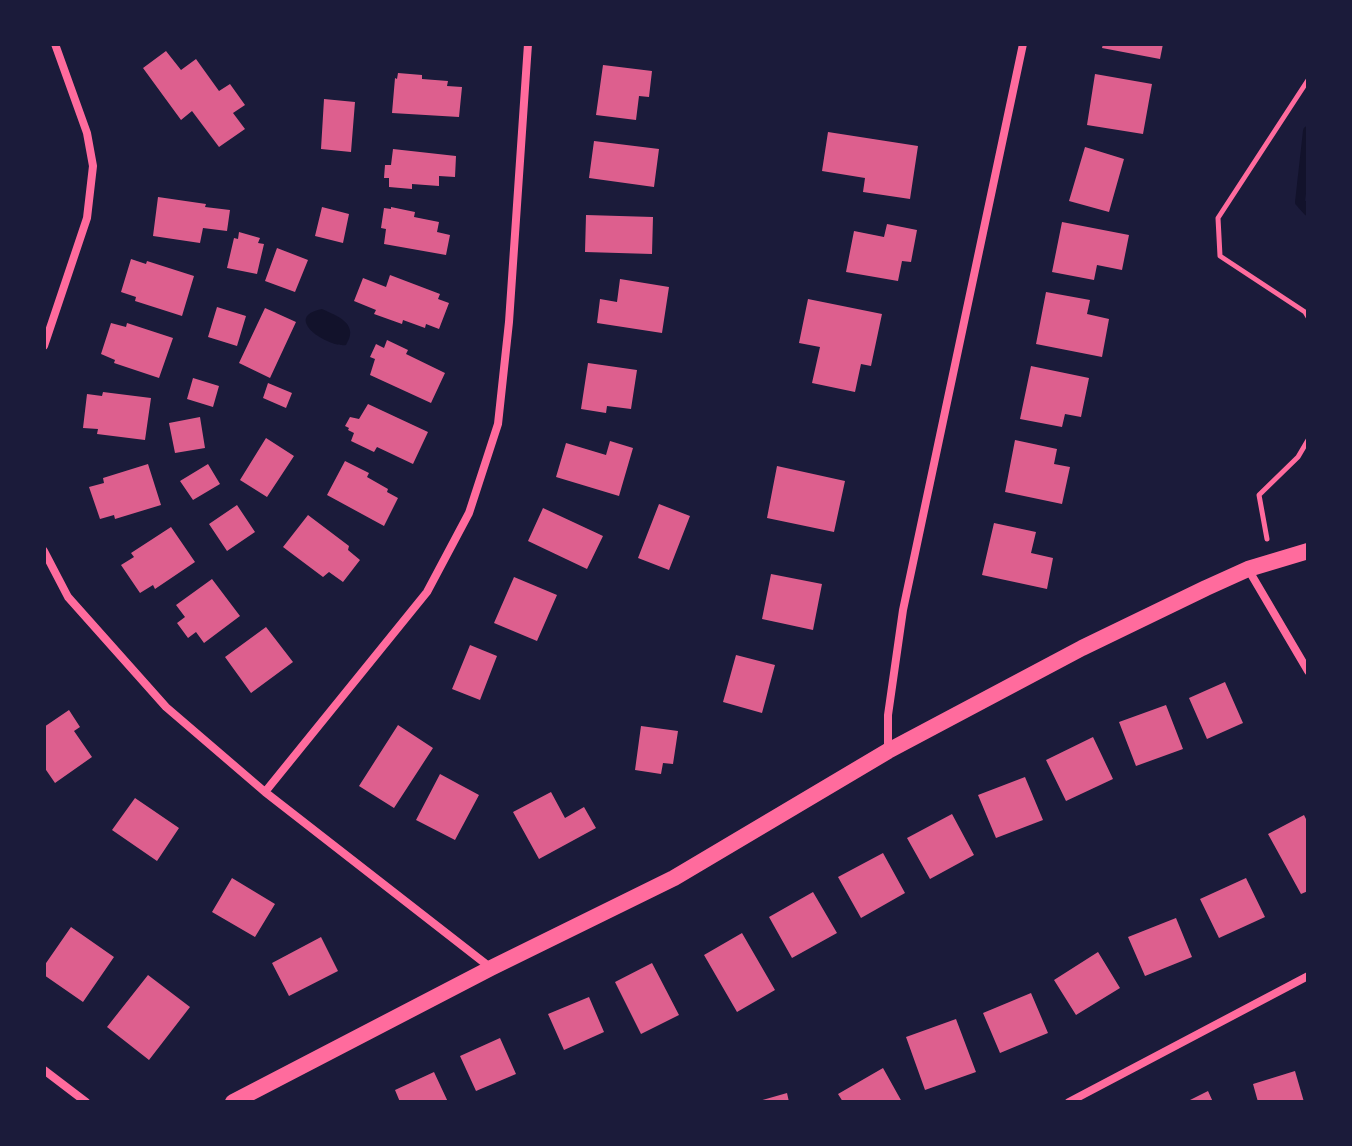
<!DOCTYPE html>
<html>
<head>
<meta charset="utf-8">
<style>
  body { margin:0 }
  #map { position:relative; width:1352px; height:1146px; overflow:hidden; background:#1b1b3a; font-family:Signika,sans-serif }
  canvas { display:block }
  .frame { position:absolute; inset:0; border:46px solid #1b1b3a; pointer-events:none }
</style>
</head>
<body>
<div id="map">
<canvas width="1352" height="1146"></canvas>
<div class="frame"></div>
</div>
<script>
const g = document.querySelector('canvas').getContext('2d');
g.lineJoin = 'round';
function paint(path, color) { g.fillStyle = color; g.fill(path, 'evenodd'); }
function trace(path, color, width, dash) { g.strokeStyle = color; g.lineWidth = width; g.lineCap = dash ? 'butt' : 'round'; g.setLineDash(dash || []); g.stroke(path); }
const water = new Path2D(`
  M 322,309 C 330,313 349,319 350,331 C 351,336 348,341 346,345 C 328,348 281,317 322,309 Z`);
const stream = new Path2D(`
  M 1308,131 L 1300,202 L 1308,211`);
const building = new Path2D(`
  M 1103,44 L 1163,44 L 1160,59 L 1102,48 Z
  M 166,51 L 181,70 L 196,59 L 219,91 L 230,84 L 245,105 L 233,113 L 245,129 L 219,147 L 192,111 L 181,120 L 143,68 Z
  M 603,65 L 652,71 L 649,97 L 639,96 L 636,120 L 596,115 Z
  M 398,73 L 422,75 L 422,79 L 448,81 L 447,86 L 462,87 L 459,117 L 392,113 L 395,78 L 397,79 Z
  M 1095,74 L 1152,84 L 1143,134 L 1087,125 Z
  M 324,99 L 355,102 L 351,152 L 321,149 Z
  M 828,132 L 918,146 L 910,199 L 863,192 L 865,178 L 822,171 Z
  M 594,141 L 659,149 L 654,187 L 589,178 Z
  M 1085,147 L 1124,159 L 1109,212 L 1069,201 Z
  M 393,149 L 456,156 L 455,177 L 439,176 L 439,186 L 412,184 L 412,189 L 389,187 L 389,178 L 384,178 L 385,165 L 391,165 Z
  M 158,197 L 206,204 L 205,207 L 230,210 L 227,231 L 203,228 L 200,243 L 153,236 Z
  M 322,207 L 349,214 L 343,243 L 315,236 Z
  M 391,207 L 415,212 L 414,217 L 439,222 L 437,232 L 450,235 L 446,255 L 384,244 L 386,229 L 381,228 L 384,208 L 391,209 Z
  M 586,215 L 653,217 L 652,254 L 585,252 Z
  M 1062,222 L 1129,235 L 1122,270 L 1097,265 L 1094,280 L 1052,272 Z
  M 887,224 L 917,230 L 911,262 L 902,261 L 898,281 L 846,272 L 854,231 L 884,237 Z
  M 239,232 L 260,238 L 258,243 L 264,244 L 257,274 L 227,268 L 234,238 L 238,239 Z
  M 277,248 L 308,260 L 295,292 L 265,281 Z
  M 131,259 L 146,264 L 147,261 L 194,276 L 182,316 L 135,301 L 136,297 L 121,292 Z
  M 390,275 L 440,294 L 438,299 L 449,303 L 439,329 L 426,324 L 425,328 L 403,320 L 402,324 L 374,314 L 376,310 L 354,301 L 363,278 L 386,287 Z
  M 620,279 L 669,287 L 662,333 L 597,323 L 600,299 L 617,302 Z
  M 1046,292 L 1090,300 L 1087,314 L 1109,319 L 1102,357 L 1036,344 Z
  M 808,299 L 882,314 L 871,366 L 861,364 L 855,392 L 812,383 L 820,347 L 799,343 Z
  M 217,307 L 246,316 L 237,346 L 208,337 Z
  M 265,308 L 296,322 L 270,378 L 239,363 Z
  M 111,323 L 126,327 L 127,323 L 173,338 L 159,378 L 114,363 L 115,360 L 101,354 Z
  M 387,340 L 408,350 L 406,354 L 445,373 L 431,403 L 370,375 L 375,359 L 370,357 L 376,344 L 384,348 Z
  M 588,363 L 637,370 L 631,409 L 607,406 L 606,413 L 581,409 Z
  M 1031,366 L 1089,378 L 1081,417 L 1065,414 L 1062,427 L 1020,419 Z
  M 193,378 L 219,386 L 213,407 L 187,399 Z
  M 268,383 L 292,393 L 286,408 L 263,398 Z
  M 103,392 L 151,398 L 145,440 L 97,434 L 98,429 L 83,428 L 87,394 L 102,396 Z
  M 368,404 L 428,432 L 413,464 L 377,447 L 374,452 L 351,441 L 354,433 L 348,430 L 349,428 L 345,426 L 350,417 L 359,419 Z
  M 200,417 L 205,448 L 175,453 L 169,423 Z
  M 266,438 L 294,456 L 267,497 L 240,480 Z
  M 1015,440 L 1057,449 L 1054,464 L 1070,467 L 1062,504 L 1005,492 Z
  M 610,441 L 633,448 L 619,496 L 556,477 L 566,443 L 606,455 Z
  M 345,461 L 369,473 L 367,477 L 388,489 L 387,492 L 398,498 L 384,526 L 327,495 Z
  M 148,464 L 161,505 L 115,519 L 114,515 L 100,519 L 89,487 L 104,483 L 103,478 Z
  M 208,464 L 220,484 L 193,500 L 180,481 Z
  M 777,466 L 845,481 L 834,532 L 767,518 Z
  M 659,504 L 690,516 L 669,570 L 638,558 Z
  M 237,505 L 255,532 L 227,551 L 209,524 Z
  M 543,508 L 603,536 L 587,569 L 528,541 Z
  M 308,515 L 349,546 L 348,550 L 360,560 L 343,582 L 329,572 L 323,577 L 283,547 Z
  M 994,523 L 1036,532 L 1031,553 L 1053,558 L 1047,589 L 982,575 Z
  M 171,527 L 195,562 L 155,589 L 153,585 L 140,593 L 121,565 L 134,557 L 131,553 Z
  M 771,574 L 822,584 L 813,630 L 762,619 Z
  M 514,577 L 557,595 L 537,641 L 494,623 Z
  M 212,579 L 240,616 L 204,643 L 196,632 L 188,638 L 177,623 L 185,617 L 176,605 Z
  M 266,627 L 293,662 L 251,693 L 225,657 Z
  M 470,645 L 497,656 L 480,700 L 452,689 Z
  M 736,655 L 775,665 L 762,713 L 723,702 Z
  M 1225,682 L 1243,723 L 1207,739 L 1189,698 Z
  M 1166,705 L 1183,749 L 1136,766 L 1119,722 Z
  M 69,710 L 80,727 L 74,731 L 92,757 L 55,783 L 44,767 L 44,727 Z
  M 398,725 L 433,748 L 394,808 L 359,786 Z
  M 641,726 L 678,731 L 673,764 L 663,763 L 661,774 L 635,770 Z
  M 1093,737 L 1113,779 L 1066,801 L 1046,760 Z
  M 440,774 L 479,795 L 455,840 L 416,820 Z
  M 1025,777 L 1043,820 L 996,838 L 978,795 Z
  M 551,792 L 565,818 L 584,807 L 596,828 L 539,859 L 513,812 Z
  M 135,798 L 179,828 L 157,861 L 112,830 Z
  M 952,814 L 974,855 L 930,879 L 907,838 Z
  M 1304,815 L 1308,823 L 1308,891 L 1301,894 L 1268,834 Z
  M 883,853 L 905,893 L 861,918 L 838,877 Z
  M 232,878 L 275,904 L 255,937 L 212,912 Z
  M 1246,878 L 1265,917 L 1219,938 L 1200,899 Z
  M 813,892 L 837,933 L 792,958 L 769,917 Z
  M 1176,918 L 1192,957 L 1145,976 L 1128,937 Z
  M 71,927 L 114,957 L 83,1002 L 44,975 L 44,966 Z
  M 742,933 L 775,990 L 737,1012 L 704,955 Z
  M 321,937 L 338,971 L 289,996 L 272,963 Z
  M 1098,952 L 1120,988 L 1076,1015 L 1054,980 Z
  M 652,963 L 679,1015 L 641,1034 L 615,982 Z
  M 148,975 L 190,1007 L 149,1060 L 107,1027 Z
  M 1031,993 L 1048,1033 L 1000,1053 L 983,1013 Z
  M 589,997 L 604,1032 L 564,1050 L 548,1014 Z
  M 956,1019 L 976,1072 L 925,1090 L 906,1037 Z
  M 500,1038 L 516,1074 L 476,1091 L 460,1056 Z
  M 883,1068 L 902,1102 L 843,1102 L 838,1094 Z
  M 1295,1071 L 1304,1102 L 1258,1102 L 1253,1084 Z
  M 434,1072 L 448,1102 L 400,1102 L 395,1090 Z
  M 1208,1091 L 1213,1102 L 1186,1102 Z
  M 787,1093 L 789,1102 L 760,1102 L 759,1101 Z`);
const path = new Path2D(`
  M 1308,80 L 1218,218 L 1220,256 L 1305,312 L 1308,317
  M 1267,539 L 1259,495 L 1298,457 L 1308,440`);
const minor = new Path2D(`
  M 44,346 L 87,218 L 93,166 L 87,133 L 55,44
  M 44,551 L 68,597 L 166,707 L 265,792 L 491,968
  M 1248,569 L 1308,671
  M 888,749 L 888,715 L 903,610 L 1023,44
  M 265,792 L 427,592 L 469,513 L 498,424 L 509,322 L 528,44
  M 44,1070 L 86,1102
  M 1069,1102 L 1308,976`);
const secondary = new Path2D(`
  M 233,1102 L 491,968 L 674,878 L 888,751 L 1082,648 L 1206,588 L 1248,569 L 1308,551`);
paint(water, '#12122b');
trace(stream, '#12122b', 10);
paint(building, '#dd5f8e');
trace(path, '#ff6b9d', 5);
trace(minor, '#ff6b9d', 8);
trace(secondary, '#ff6b9d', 16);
</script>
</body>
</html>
